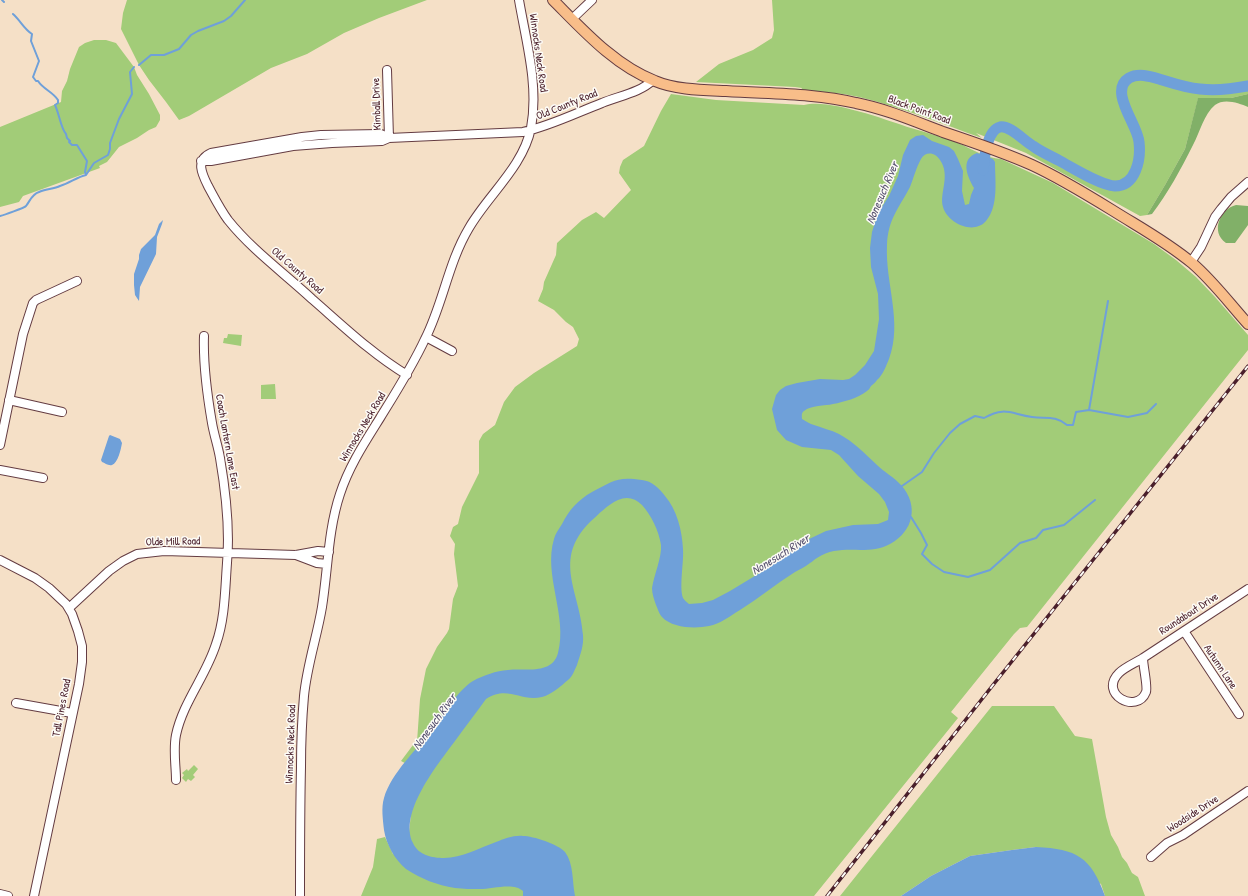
<!DOCTYPE html>
<html>
<head>
<meta charset="utf-8">
<style>
  body { margin:0 }
  canvas { display:block; background:#f5e0c7 }
</style>
</head>
<body>
<canvas width="1248" height="896"></canvas>
<script>
const g = document.querySelector('canvas').getContext('2d');
g.lineJoin = 'round';
function paint(path, color) { g.fillStyle = color; g.fill(path, 'evenodd'); }
function trace(path, color, width, dash) { g.strokeStyle = color; g.lineWidth = width; g.lineCap = dash ? 'butt' : 'round'; g.setLineDash(dash || []); g.stroke(path); }
function label(font, color, halo, rows, align = 'center') {
  g.font = font + ' "Patrick Hand",sans-serif'; g.lineWidth = 3; g.setLineDash([]); g.textBaseline = 'middle'; g.strokeStyle = halo; g.fillStyle = color; for (const [text, x, y, turn = 0] of rows) {
    g.save(); g.translate(x, y); g.rotate((+turn || 0) * Math.PI / 180); g.textAlign = isNaN(turn) ? turn : align; if (halo) g.strokeText(text, 0, 0); g.fillText(text, 0, 0); g.restore();
  }
}
const green = new Path2D(`
  M 127,0 L 427,0 L 379,18 L 344,33 L 307,54 L 271,68 L 189,116 L 179,120 L 166,102 L 149,80 L 139,65 L 121,29 L 123,13 Z
  M 772,0 L 1248,0 L 1248,94 L 1231,98 L 1198,99 L 1185,149 L 1165,185 L 1147,215 L 1140,216 L 1026,153 L 976,133 L 982,138 C 942,124 901,107 859,97 C 840,93 821,91 801,90 L 802,88 L 795,87 L 696,82 L 719,64 L 753,50 L 772,38 L 774,30 Z
  M 94,40 L 106,40 L 116,43 L 134,67 L 137,75 L 149,94 L 160,115 L 160,120 L 156,127 L 149,130 L 137,138 L 119,147 L 107,162 L 99,166 L 100,168 L 23,196 L 19,202 L 0,207 L 0,127 L 61,102 L 62,91 L 67,81 L 70,69 L 79,47 L 85,43 Z
  M 671,94 L 716,100 L 804,105 C 828,98 887,120 911,128 C 927,133 943,137 958,143 C 972,149 986,158 1001,159 L 1053,183 L 1154,244 L 1176,260 L 1196,277 L 1215,297 L 1248,335 L 1248,350 L 1027,627 L 1020,628 L 1014,634 L 951,712 L 958,718 L 814,896 L 573,896 L 455,859 L 426,858 L 408,842 L 412,804 L 428,775 L 401,761 L 413,745 L 417,742 L 420,699 L 426,669 L 437,647 L 447,633 L 449,629 L 453,599 L 458,586 L 454,554 L 455,544 L 450,536 L 453,527 L 458,524 L 462,507 L 479,473 L 479,441 L 483,434 L 495,425 L 504,402 L 515,387 L 534,373 L 577,346 L 579,339 L 573,327 L 566,322 L 554,310 L 538,301 L 543,289 L 544,282 L 556,255 L 557,243 L 582,220 L 596,212 L 604,218 L 631,190 L 619,173 L 620,167 L 623,160 L 644,146 L 661,111 Z
  M 228,334 L 242,335 L 241,346 L 223,343 L 224,338 L 227,338 Z
  M 275,384 L 276,399 L 261,399 L 261,385 Z
  M 992,706 L 1054,706 L 1075,736 L 1092,739 L 1106,817 L 1111,835 L 1118,847 L 1122,857 L 1127,863 L 1132,873 L 1138,877 L 1145,896 L 1105,896 L 1101,884 L 1036,847 L 1012,850 L 970,856 L 931,876 L 901,896 L 840,896 Z
  M 194,765 L 198,769 L 193,775 L 195,777 L 191,781 L 188,779 L 186,782 L 182,778 L 184,775 L 182,773 L 187,769 L 188,771 Z
  M 385,837 L 393,854 L 523,885 L 524,896 L 361,896 L 373,867 L 377,839 Z`);
const forest = new Path2D(`
  M 1248,94 L 1248,107 C 1239,103 1224,98 1215,105 C 1204,114 1200,132 1193,145 C 1181,169 1168,193 1152,214 L 1147,215 L 1165,185 L 1185,149 L 1198,98 L 1231,98 Z
  M 1236,205 L 1248,206 L 1248,225 L 1235,243 L 1226,243 C 1210,232 1220,209 1236,205 Z`);
const water = new Path2D(`
  M 923,135 L 932,141 L 949,147 L 954,151 L 958,159 L 963,171 L 962,191 L 965,205 L 969,204 L 971,195 L 974,188 C 967,176 960,159 977,153 L 993,159 L 995,162 C 995,180 999,206 986,221 C 974,235 948,224 943,207 C 939,193 951,176 940,160 C 936,153 926,150 921,159 C 916,168 914,177 910,187 C 899,208 888,219 887,245 C 885,283 903,322 889,359 C 886,366 883,375 877,380 C 875,383 873,384 871,386 C 869,389 870,389 867,391 C 858,398 844,402 833,404 C 825,406 811,405 804,411 C 801,413 802,416 802,419 C 806,421 810,424 814,425 C 822,428 831,430 839,434 C 854,442 864,453 877,465 C 884,472 894,477 901,485 C 919,505 914,531 890,544 C 866,557 842,542 817,558 C 815,559 812,562 810,563 C 805,567 800,569 795,572 C 776,584 759,598 740,610 C 730,616 720,624 709,626 C 695,629 672,628 662,617 C 659,614 658,609 656,605 C 654,599 652,594 652,588 C 654,575 662,557 661,545 C 659,531 651,515 642,505 C 635,498 627,496 618,500 C 607,505 599,514 590,522 C 552,560 580,591 583,635 C 584,646 580,655 577,665 C 574,671 573,676 568,680 C 561,686 551,695 542,697 C 520,702 508,685 486,699 C 476,713 465,727 455,741 C 438,764 398,813 413,843 C 418,855 432,858 444,858 C 462,858 479,848 496,842 C 504,839 514,835 523,836 C 533,836 558,844 565,852 C 574,864 572,882 575,896 L 523,896 L 523,891 C 514,882 492,889 480,889 C 472,889 463,889 455,888 C 437,885 421,879 406,869 C 395,860 386,844 384,830 C 383,820 381,808 384,798 C 391,773 418,748 434,728 C 445,713 458,690 473,681 C 484,675 496,671 508,670 C 526,668 552,675 558,653 C 568,616 543,575 554,539 C 555,534 559,529 562,524 C 569,510 578,500 592,492 C 613,481 617,476 642,480 C 652,481 659,488 665,496 C 677,510 682,530 683,549 C 684,562 679,587 683,598 C 685,601 687,602 689,604 L 702,603 L 713,600 L 730,591 L 768,568 L 805,541 L 826,531 L 853,525 L 878,524 L 888,520 L 889,512 L 885,502 L 879,494 L 858,476 L 839,455 L 831,450 L 802,447 L 786,440 L 777,430 L 772,409 L 776,395 L 780,390 L 786,386 L 797,383 L 820,379 L 843,380 L 849,379 L 855,375 L 865,365 L 874,351 L 879,319 L 878,294 L 871,267 L 870,248 L 872,232 L 878,213 L 889,196 L 898,176 L 903,155 L 910,140 L 916,136 Z
  M 163,220 L 162,224 L 157,237 L 156,254 L 140,287 L 139,301 L 135,295 L 134,285 L 134,274 L 139,259 L 139,255 L 141,249 L 155,235 L 159,224 Z
  M 110,435 L 120,439 L 122,443 C 121,449 118,463 112,465 C 108,466 105,463 102,462 L 101,460 L 109,436 Z
  M 1036,847 C 1077,849 1091,857 1105,896 L 901,896 L 931,876 L 970,856 L 1012,850 Z`);
const stream = new Path2D(`
  M 2,0 L 4,2
  M 13,14 C 20,20 24,29 32,34 L 31,41 L 39,61 L 33,77 L 36,81 L 38,81 C 43,89 53,92 58,100 L 58,103 L 55,105 C 59,113 61,129 66,134 L 67,138 L 70,141 L 69,142 L 72,145 L 77,145 L 87,161 L 85,172 L 86,175
  M 139,65 L 151,55 L 164,55 L 179,49 L 191,35 L 198,31 L 224,21 L 231,16 L 245,0
  M 0,216 C 4,215 24,208 26,206 C 30,201 32,194 39,192 C 45,189 54,189 60,186 C 70,183 77,177 86,175 L 94,163 L 108,155 L 110,149 L 110,143 L 119,119 L 132,94 L 130,72 L 134,67
  M 1089,410 L 1108,301
  M 902,486 L 922,472 L 934,453 L 950,433 L 960,424 L 975,416 L 984,418 C 1005,406 1011,414 1032,417 C 1046,419 1055,415 1067,425 L 1073,425 L 1076,412 L 1089,410 L 1128,417 L 1147,413 L 1156,404
  M 911,517 L 921,533 L 927,545 L 922,554 L 932,564 L 944,572 L 968,577 L 990,570 L 1020,543 L 1036,538 L 1043,530 L 1064,525 L 1095,500`);
const river = new Path2D(`
  M 983,170 C 984,160 987,130 1000,127 C 1010,125 1024,141 1033,146 C 1041,152 1051,156 1060,161 C 1073,168 1100,185 1115,186 C 1136,186 1141,159 1139,142 C 1138,125 1108,91 1129,78 C 1138,73 1149,76 1159,79 C 1172,83 1186,88 1200,89 C 1216,91 1232,89 1248,86`);
const minor = new Path2D(`
  M 572,19 L 592,0
  M 387,70 L 389,138
  M 389,138 L 381,134 L 321,135 L 302,137 L 211,153 C 195,160 202,174 208,186 C 214,197 220,209 228,220 C 252,250 284,273 312,299 C 342,325 372,354 407,375
  M 201,161 L 211,161 L 293,146 L 332,143 L 382,141 L 389,138 L 523,132 C 550,126 576,113 602,103 C 618,96 640,93 653,80
  M 1191,262 L 1201,247 L 1215,217 L 1221,209 L 1231,197 L 1248,182
  M 426,337 L 452,351
  M 9,400 L 62,412
  M 0,445 L 23,334 L 33,303 L 36,300 L 77,281
  M 0,470 L 43,478
  M 296,555 L 317,563 L 327,564
  M 0,560 L 35,578 L 49,588 L 66,604 L 72,614 L 78,631 L 82,646 L 82,662 L 79,684 L 34,896
  M 69,608 L 109,571 L 123,561 L 137,554 L 164,551 L 296,555 L 318,551 L 329,552
  M 1184,631 L 1239,714
  M 1143,658 L 1248,589
  M 1143,658 C 1143,666 1148,687 1146,692 C 1137,715 1098,694 1119,673 C 1125,667 1135,663 1143,658 Z
  M 16,703 L 72,713
  M 176,780 C 176,766 173,750 176,735 C 183,702 206,676 216,644 C 225,619 225,590 227,563 C 230,529 226,493 220,458 C 218,446 214,435 212,423 C 207,394 203,365 204,336
  M 1151,857 L 1167,843 L 1183,835 L 1248,791
  M 0,894 L 8,896
  M 300,896 C 300,853 300,810 301,767 C 301,743 302,719 304,696 C 307,665 317,637 322,607 C 328,569 328,530 340,494 C 349,466 365,442 380,418 C 396,392 412,367 425,339 C 443,304 448,263 469,228 C 488,195 523,167 531,128 C 539,86 526,41 519,0`);
const major = new Path2D(`
  M 553,0 C 582,29 615,66 655,81 C 676,90 703,90 726,91 C 769,94 814,93 856,103 C 886,109 914,121 943,132 C 973,142 1003,152 1032,165 C 1060,178 1086,194 1112,210 C 1139,227 1167,242 1192,263 C 1213,281 1230,304 1248,324`);
const rail = new Path2D(`
  M 827,896 L 993,685 L 1248,366`);
const streetNames = [
  ["Winnocks Neck Road",538,53,82],
  ["Kimball Drive",377,104,-92],
  ["Old County Road",567,105,-22],
  ["Black Point Road",919,110,20],
  ["Old County Road",297,271,41],
  ["Winnocks Neck Road",363,427,-59],
  ["Coach Lantern Lane East",227,442,80],
  ["Olde Mill Road",173,542,-1],
  ["Roundabout Drive",1189,614,-33],
  ["Autumn Lane",1220,667,56],
  ["Tall Pines Road",62,708,-79],
  ["Winnocks Neck Road",291,744,-88],
  ["Woodside Drive",1193,814,-33]
];
const waterNames = [
  ["Nonesuch River",883,193,-67],
  ["Nonesuch River",781,555,-32],
  ["Nonesuch River",435,722,-54]
];
paint(green, '#a2cc78');
paint(forest, '#81b068');
paint(water, '#6fa0d9');
trace(stream, '#6fa0d9', 2);
trace(river, '#6fa0d9', 11);
trace(minor, '#643c42', 10);
trace(major, '#643c42', 12);
trace(minor, '#fff', 8);
trace(major, '#f8bd89', 10);
trace(rail, '#4a1f2b', 3.5);
trace(rail, '#fdfcf7', 2, [6]);
label('11px', '#4a1f2b', '#fdfcf7', streetNames);
label('italic 12px', '#595371', '#fdfcf7', waterNames);
</script>
</body>
</html>
